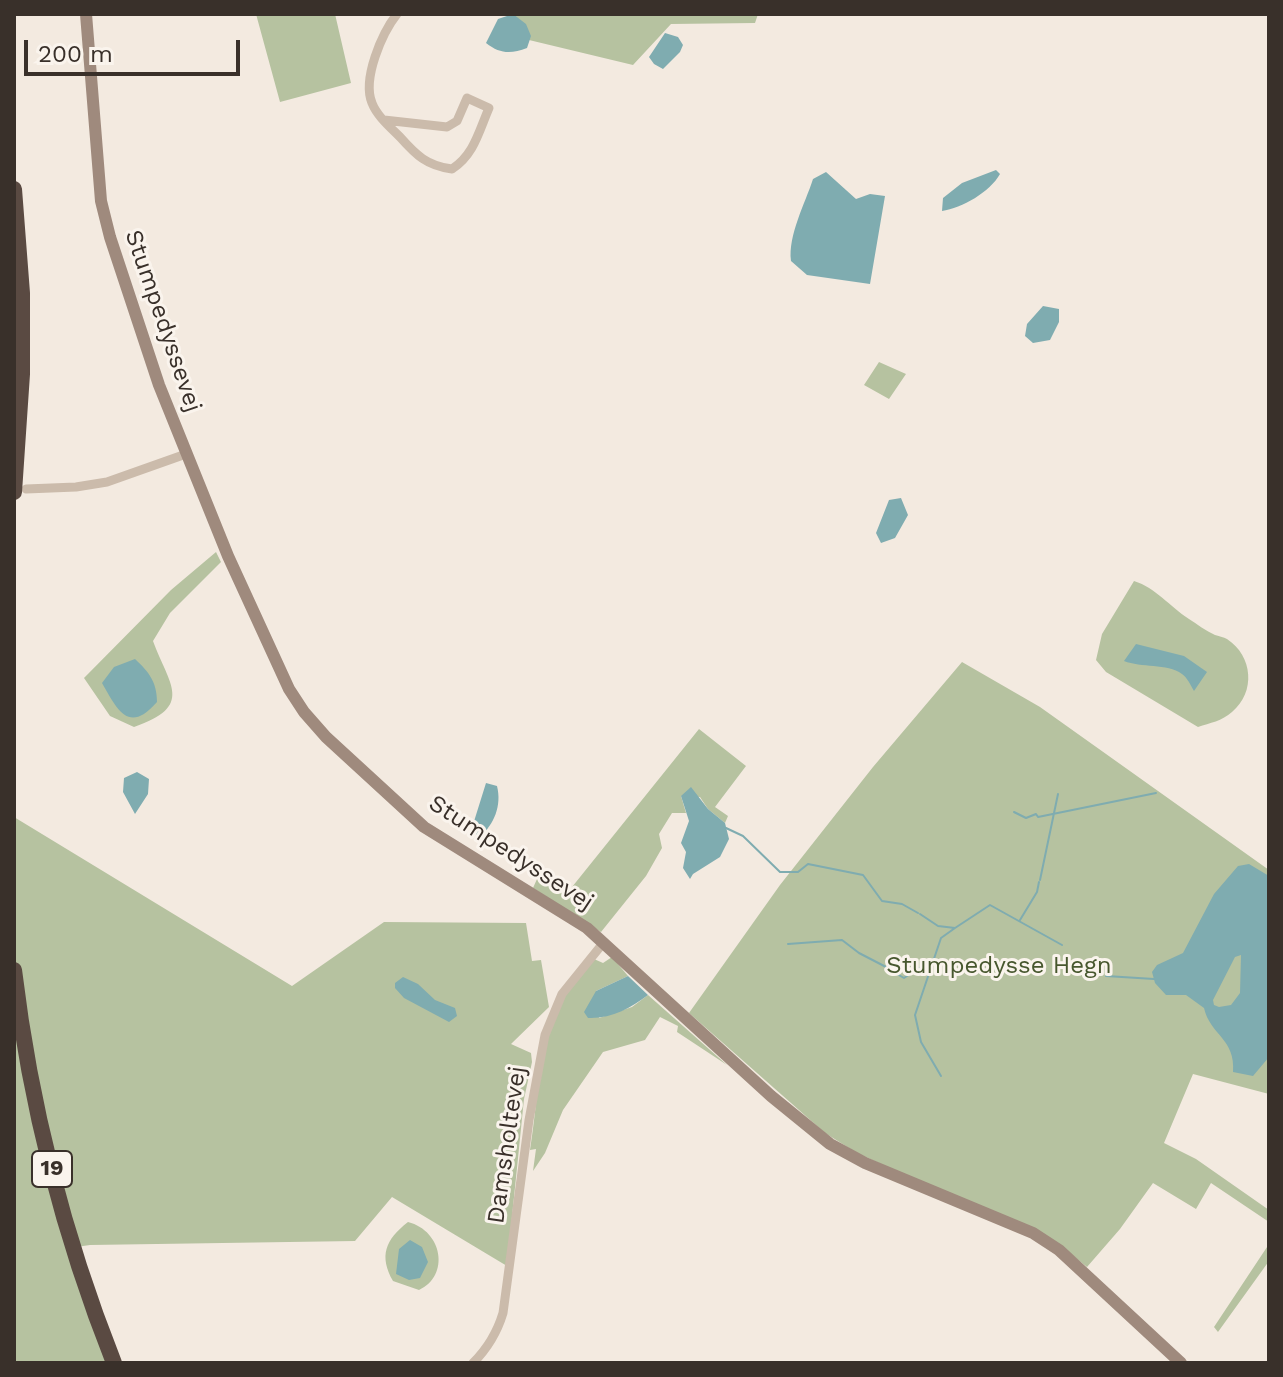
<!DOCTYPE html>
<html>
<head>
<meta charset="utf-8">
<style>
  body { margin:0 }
  #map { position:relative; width:1283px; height:1377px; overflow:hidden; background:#f3eae0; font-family:"Work Sans",sans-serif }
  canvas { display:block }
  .frame { position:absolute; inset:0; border:16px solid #39302a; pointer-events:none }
  .scale { position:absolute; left:24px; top:40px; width:216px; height:36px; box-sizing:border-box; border:4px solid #39302a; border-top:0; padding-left:10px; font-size:24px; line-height:28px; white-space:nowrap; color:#39302a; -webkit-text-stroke:6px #faf4ed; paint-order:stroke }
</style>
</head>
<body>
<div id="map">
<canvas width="1283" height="1377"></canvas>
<div class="frame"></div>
<div class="scale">200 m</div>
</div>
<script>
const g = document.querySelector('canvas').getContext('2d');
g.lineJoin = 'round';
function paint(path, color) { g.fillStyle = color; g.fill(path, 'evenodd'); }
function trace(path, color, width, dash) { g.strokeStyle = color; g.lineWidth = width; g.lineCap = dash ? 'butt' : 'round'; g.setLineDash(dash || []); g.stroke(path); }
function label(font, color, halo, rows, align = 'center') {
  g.font = font + ' "Work Sans",sans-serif'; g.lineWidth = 6; g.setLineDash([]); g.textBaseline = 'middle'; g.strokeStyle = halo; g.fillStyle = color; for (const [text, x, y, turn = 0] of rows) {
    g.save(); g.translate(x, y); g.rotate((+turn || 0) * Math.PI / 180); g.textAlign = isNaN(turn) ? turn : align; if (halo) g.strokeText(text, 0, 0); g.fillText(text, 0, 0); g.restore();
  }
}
const green = new Path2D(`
  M 256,14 L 335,14 L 351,83 L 280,102 Z
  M 510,14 L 758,14 L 755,23 L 671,24 L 633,65 L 504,34 Z
  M 879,362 L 906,374 L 889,399 L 864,385 Z
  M 216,552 L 221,562 L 170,613 L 153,641 C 169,685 195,706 134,727 L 110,716 L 84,678 L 171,590 Z
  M 1134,581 C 1156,588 1169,606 1189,619 C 1197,624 1206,631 1215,635 C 1218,636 1224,637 1227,639 C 1253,656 1256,692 1232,712 C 1222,721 1210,723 1198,727 L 1106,672 L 1096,660 L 1102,634 Z
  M 962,662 L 1040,707 L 1269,870 L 1269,1094 L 1193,1074 L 1164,1143 L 1196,1159 L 1269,1210 L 1269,1222 L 1211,1183 L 1196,1209 L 1153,1183 L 1120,1229 L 1087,1267 L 1061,1246 L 857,1153 L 825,1133 L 689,1013 L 780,885 L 873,767 Z
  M 699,729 L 746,766 L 715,807 L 728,816 L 725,823 L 708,809 L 700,797 L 681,796 L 686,813 L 672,813 L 659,834 L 662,848 L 646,876 L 601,932 L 533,888 L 537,879 L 568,892 Z
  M 14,817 L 292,986 L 384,922 L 526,923 L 532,961 L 541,960 L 549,1007 L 511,1044 L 531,1053 L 532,1062 L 524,1099 L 507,1266 L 392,1197 L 355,1241 L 90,1245 L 69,1248 L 107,1363 L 14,1363 Z
  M 612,957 L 628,976 L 596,991 L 599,1018 L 632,1007 L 648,995 L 727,1065 L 677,1032 L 678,1026 L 660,1017 L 645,1040 L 603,1052 L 563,1110 L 545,1153 L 533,1171 L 536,1149 L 530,1150 C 538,1102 538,1042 563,998 C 571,984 584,972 594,959 L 603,963 Z
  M 408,1222 C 443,1231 450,1276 419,1290 L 393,1281 C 379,1256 385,1240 408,1222 Z
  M 1269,1244 L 1269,1261 L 1218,1332 L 1214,1327 Z`);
const water = new Path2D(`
  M 513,14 L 526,24 L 531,36 L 527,48 C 511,54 500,54 486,43 L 498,19 Z
  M 665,33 L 678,37 L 683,45 L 680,52 L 663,69 L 654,64 L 649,57 Z
  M 996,170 L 1000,174 C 990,192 962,208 942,211 L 943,198 L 962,183 Z
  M 826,172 L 856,199 L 870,194 L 885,196 L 870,284 L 807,275 L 791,261 C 788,235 805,204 813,179 Z
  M 1043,306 L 1059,309 L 1059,322 L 1050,340 L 1033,343 L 1025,336 L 1027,324 Z
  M 901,498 L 908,515 L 895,538 L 881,543 L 876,533 L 889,500 Z
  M 1136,644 L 1184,656 L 1207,672 L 1194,691 C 1191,686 1187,677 1182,674 C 1167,663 1141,668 1124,661 Z
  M 135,659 C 149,672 157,682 157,702 C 129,734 118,711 102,683 L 114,667 Z
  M 137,772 L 149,779 L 148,794 L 135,814 L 123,792 L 124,778 Z
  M 486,783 L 497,786 C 502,806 494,824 480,837 L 471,831 Z
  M 691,787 L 708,809 L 725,823 L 729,839 L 720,857 L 693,874 L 690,879 L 683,868 L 686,852 L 681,843 L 689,821 L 681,796 Z
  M 1249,864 L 1269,876 L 1267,923 L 1269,923 L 1269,1057 L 1253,1076 L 1233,1072 C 1236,1039 1210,1035 1204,1008 L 1186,995 L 1166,995 L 1155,983 L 1152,972 L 1157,965 L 1183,953 L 1214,894 L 1238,866 ZM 1241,955 L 1240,993 L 1231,1005 L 1219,1007 L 1214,1005 L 1213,1000 L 1235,957 Z
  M 628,976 L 648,995 C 631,1008 611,1019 588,1018 L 584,1012 L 596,991 Z
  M 403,977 L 418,984 L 435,1000 L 455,1008 L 457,1016 L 449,1022 L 404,998 L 395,988 L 395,983 Z
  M 410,1240 L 422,1247 L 428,1262 L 420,1278 L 409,1280 L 396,1274 L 399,1249 Z`);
const stream = new Path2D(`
  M 1014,812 L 1026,818 L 1036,814 L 1038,817 L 1156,793
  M 726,828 L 743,836 L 780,872 L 798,872 L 808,864 L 863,875 L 882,901 L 902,904 L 918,913
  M 1040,880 L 1058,794
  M 920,914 L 938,926 L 955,928 L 990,905 L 1062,945
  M 1020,920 L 1037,892 L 1039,882
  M 788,944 L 842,940 L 859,953 L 888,968
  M 1088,960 L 1102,973
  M 890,970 L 904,978 L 933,959
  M 1106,976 L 1154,979
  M 941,1076 L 921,1042 L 915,1015 L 941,938 L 955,928`);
const street = new Path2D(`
  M 384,120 L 447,127 L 457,121 L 467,98 L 489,108 C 479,131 474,155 452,169 C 427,166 416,155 400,137 C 390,127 377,116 372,103 C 362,79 382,33 397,14
  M 26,489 L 76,487 L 107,482 L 186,454
  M 473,1363 C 488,1348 497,1333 503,1313 L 529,1120 L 545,1035 L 562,994 L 604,942`);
const secondary = new Path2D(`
  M 86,14 L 101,201 L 110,237 L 159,385 L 228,556 L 289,689 L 304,712 L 326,737 L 424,827 L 587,928 L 771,1096 L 830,1144 L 865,1163 L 1033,1233 L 1059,1250 L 1181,1363`);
const highway = new Path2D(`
  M 14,189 L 22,293 L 22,374 L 14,492
  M 14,970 C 30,1104 64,1237 114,1363`);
const shields = [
  [52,1169,40]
];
const shieldNames = [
  ["19",52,1169]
];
const streetNames = [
  ["Stumpedyssevej",163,321,71],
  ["Stumpedyssevej",511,853,33],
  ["Damsholtevej",507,1145,-82]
];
const parkNames = [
  ["Stumpedysse Hegn",999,966]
];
paint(green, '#b6c2a0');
paint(water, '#7facb0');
trace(stream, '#7facb0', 2);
trace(street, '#cbbbab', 9);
trace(secondary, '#9f8a7d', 12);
trace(highway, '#5a4a42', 16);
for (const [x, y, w] of shields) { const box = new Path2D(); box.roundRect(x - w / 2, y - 18, w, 36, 6); g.fillStyle = '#faf4ed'; g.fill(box); trace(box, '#39302a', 2); }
label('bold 22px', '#39302a', null, shieldNames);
label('24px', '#39302a', '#faf4ed', streetNames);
label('24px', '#47572e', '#faf4ed', parkNames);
</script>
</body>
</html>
